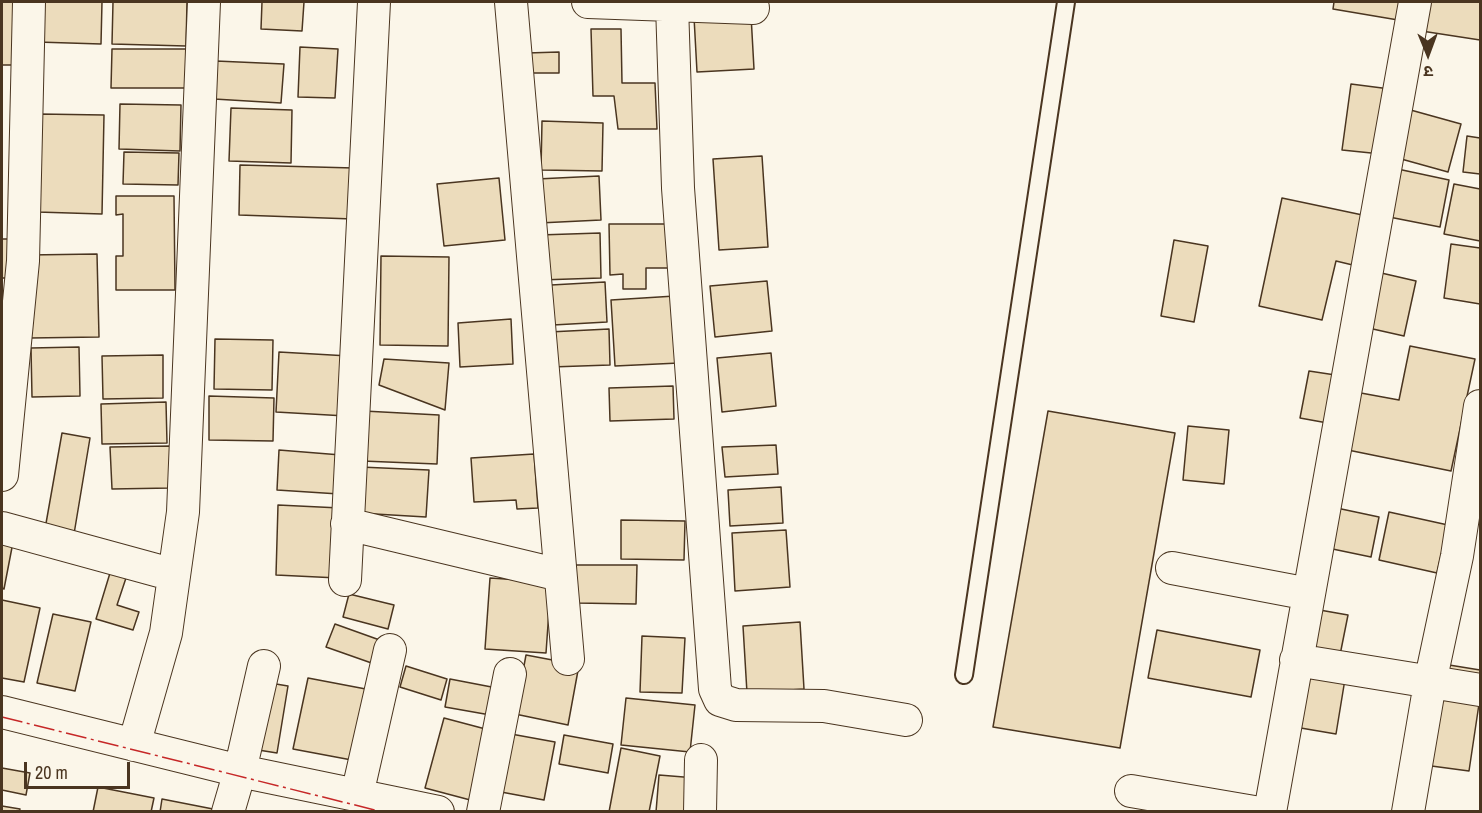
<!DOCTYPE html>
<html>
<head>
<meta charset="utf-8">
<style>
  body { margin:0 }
  #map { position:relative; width:1482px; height:813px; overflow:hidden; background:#fbf6e9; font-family:"Archivo Narrow","Noto Sans Devanagari",sans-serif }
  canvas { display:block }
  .frame { position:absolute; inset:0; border:3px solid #4a3520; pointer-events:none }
  .north { position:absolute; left:1398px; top:24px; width:60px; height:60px; -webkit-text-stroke:4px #fbf6e9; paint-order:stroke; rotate:179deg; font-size:16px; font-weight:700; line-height:24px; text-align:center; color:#4a3520 }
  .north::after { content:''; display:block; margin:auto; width:21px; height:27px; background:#4a3520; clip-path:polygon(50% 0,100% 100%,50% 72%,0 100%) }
  .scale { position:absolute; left:24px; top:762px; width:106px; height:27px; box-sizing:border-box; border:3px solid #4a3520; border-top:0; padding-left:8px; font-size:18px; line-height:21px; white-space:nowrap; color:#4a3520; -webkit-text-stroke:4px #fbf6e9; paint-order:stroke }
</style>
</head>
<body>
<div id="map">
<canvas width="1482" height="813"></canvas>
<div class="frame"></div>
<div class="north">उ</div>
<div class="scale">20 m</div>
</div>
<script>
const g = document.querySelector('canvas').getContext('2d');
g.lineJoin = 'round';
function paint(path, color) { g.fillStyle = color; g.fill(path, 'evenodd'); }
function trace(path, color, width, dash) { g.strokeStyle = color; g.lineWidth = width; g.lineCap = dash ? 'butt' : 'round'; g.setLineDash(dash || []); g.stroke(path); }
const building = new Path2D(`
  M 2,2 L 16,2 L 15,65 L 2,65 Z
  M 38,2 L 102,2 L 101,44 L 37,42 Z
  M 113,2 L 187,2 L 186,46 L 112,44 Z
  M 262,2 L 304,2 L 302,31 L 261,29 Z
  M 1334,2 L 1407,2 L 1404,21 L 1333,9 Z
  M 1420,2 L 1480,2 L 1480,40 L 1415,30 Z
  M 751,15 L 754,69 L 697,72 L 694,17 Z
  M 591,29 L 621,29 L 622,83 L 655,83 L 657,129 L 618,129 L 614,96 L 593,96 Z
  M 300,47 L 338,49 L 335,98 L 298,97 Z
  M 112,49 L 191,49 L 191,88 L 111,88 Z
  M 559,52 L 559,73 L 527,73 L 527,53 Z
  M 216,61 L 284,64 L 281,103 L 214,99 Z
  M 1351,84 L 1390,89 L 1381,154 L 1342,150 Z
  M 120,104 L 181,105 L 180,151 L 119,149 Z
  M 231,108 L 292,110 L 291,163 L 229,161 Z
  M 1407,109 L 1461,124 L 1448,172 L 1394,157 Z
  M 39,114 L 104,115 L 102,214 L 37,212 Z
  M 542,121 L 603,123 L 602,171 L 541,170 Z
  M 1467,136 L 1480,138 L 1480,174 L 1463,172 Z
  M 124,152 L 179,153 L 178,185 L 123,184 Z
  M 762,156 L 768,247 L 719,250 L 713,159 Z
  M 240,165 L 354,168 L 353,219 L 239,215 Z
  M 1393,168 L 1449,180 L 1440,227 L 1384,216 Z
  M 599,176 L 601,220 L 539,223 L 537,179 Z
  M 499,178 L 505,240 L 444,246 L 437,184 Z
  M 1454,184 L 1480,189 L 1480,241 L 1444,234 Z
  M 116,196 L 174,196 L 175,290 L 116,290 L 116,256 L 123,256 L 123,214 L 116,215 Z
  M 1282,198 L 1372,217 L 1361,267 L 1336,261 L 1322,320 L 1259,306 Z
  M 609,224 L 670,224 L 670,268 L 646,268 L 646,289 L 623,289 L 623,274 L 610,275 Z
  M 600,233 L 601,278 L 540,280 L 539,235 Z
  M 2,239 L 12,239 L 12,278 L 2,278 Z
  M 1174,240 L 1208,246 L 1194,322 L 1161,316 Z
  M 1451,244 L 1480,248 L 1480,304 L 1444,298 Z
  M 97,254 L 99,337 L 30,338 L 28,255 Z
  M 381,256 L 449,257 L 448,346 L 380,345 Z
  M 1377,272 L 1416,281 L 1404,336 L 1364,327 Z
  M 767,281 L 772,331 L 715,337 L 710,286 Z
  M 605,282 L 607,322 L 553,325 L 551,285 Z
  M 675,296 L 679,363 L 615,366 L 611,300 Z
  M 511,319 L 513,364 L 460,367 L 458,323 Z
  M 609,329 L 610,365 L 551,367 L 549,332 Z
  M 215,339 L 273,340 L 272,390 L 214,389 Z
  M 1410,346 L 1475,359 L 1451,471 L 1338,448 L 1350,391 L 1399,400 Z
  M 79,347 L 80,396 L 32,397 L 31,348 Z
  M 279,352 L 349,356 L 346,416 L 276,412 Z
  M 771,353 L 776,406 L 722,412 L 717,358 Z
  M 163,355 L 163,398 L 103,399 L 102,356 Z
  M 384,359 L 449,363 L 445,410 L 379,385 Z
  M 1309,371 L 1342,376 L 1333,424 L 1300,418 Z
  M 673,386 L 674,419 L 610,421 L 609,388 Z
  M 209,396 L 274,398 L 273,441 L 209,440 Z
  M 166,402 L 167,443 L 102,444 L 101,404 Z
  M 364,411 L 439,415 L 437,464 L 362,461 Z
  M 1048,411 L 1175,433 L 1120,748 L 993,727 Z
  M 1188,426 L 1229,430 L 1224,484 L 1183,480 Z
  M 62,433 L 90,438 L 74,534 L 45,529 Z
  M 776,445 L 778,474 L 725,477 L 722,447 Z
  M 171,446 L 171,488 L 112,489 L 110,447 Z
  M 279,450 L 341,455 L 339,494 L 277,490 Z
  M 534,454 L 538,508 L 517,509 L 516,500 L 474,502 L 471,458 Z
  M 360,467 L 429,470 L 426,517 L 358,513 Z
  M 781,487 L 783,523 L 730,526 L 728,490 Z
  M 278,505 L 340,508 L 338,578 L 276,575 Z
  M 1332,507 L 1379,517 L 1371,557 L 1323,547 Z
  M 1389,512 L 1448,525 L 1437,573 L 1379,560 Z
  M 621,520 L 685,521 L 684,560 L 621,559 Z
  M 786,530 L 790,587 L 735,591 L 732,533 Z
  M 2,535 L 14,537 L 4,589 L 2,588 Z
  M 576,565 L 637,565 L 636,604 L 576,603 Z
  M 110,573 L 126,578 L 117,605 L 139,612 L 133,630 L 96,619 Z
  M 490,578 L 551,582 L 546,653 L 485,649 Z
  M 349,594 L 394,605 L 388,629 L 343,617 Z
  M 2,600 L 40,608 L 24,682 L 2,678 Z
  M 1314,609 L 1348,615 L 1338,665 L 1304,658 Z
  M 53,614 L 91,622 L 75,691 L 37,683 Z
  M 800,622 L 804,689 L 747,693 L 743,626 Z
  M 335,624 L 388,643 L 380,666 L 326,647 Z
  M 1157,630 L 1260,650 L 1251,697 L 1148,678 Z
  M 642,636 L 685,638 L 682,693 L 640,692 Z
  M 526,655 L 579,665 L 568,725 L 515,714 Z
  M 1443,664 L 1480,670 L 1480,685 L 1441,678 Z
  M 1299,665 L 1346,673 L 1336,734 L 1289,726 Z
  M 406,666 L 447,679 L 441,700 L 400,687 Z
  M 308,678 L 371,690 L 357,761 L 293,749 Z
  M 450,679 L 502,689 L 496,716 L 445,707 Z
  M 264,682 L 288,686 L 277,753 L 252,749 Z
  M 626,698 L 695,705 L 690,752 L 621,745 Z
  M 1434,698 L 1479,704 L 1469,771 L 1424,765 Z
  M 444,718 L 493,731 L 474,801 L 425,788 Z
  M 511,734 L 555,742 L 544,800 L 501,792 Z
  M 564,735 L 613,744 L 608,773 L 559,764 Z
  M 621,748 L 660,756 L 649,812 L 609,812 Z
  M 2,768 L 30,773 L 26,795 L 2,790 Z
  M 659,775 L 696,778 L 692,812 L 656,812 Z
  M 98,787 L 154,798 L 151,812 L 93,812 Z
  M 162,799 L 213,809 L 213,812 L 160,812 Z
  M 2,806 L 20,809 L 19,812 L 2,812 Z`);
const service = new Path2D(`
  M 964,675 L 1066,2`);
const minor = new Path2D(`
  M 511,2 L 568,659
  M 588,2 L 753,8
  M 672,5 L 678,188 L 715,689 L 720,700 L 736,705 L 824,706 L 906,720
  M 2,475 L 23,261 L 29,2
  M 347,524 L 560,575
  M 2,528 L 174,575
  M 1172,568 L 1309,594
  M 345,580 L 374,2
  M 1296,660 L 1480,690
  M 2,712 L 240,771 L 438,812
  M 134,745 L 166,633 L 183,512 L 204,2
  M 1131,791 L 1254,812
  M 357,795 L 390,650
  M 228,812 L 240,771 L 264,666
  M 483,812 L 510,674
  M 700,812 L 701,760
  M 1270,812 L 1415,2
  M 1408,812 L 1430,683 L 1457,556 L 1480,406`);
const power = new Path2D(`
  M 2,717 L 383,812`);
paint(building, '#ecdcbc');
trace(building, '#4a3520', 1.5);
trace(service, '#4a3520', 20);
trace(minor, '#4a3520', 34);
trace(service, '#fbf6e9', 16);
trace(minor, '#fbf6e9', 32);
trace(power, '#c62828', 1.5, [21, 4.5, 3, 4.5]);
</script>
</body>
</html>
